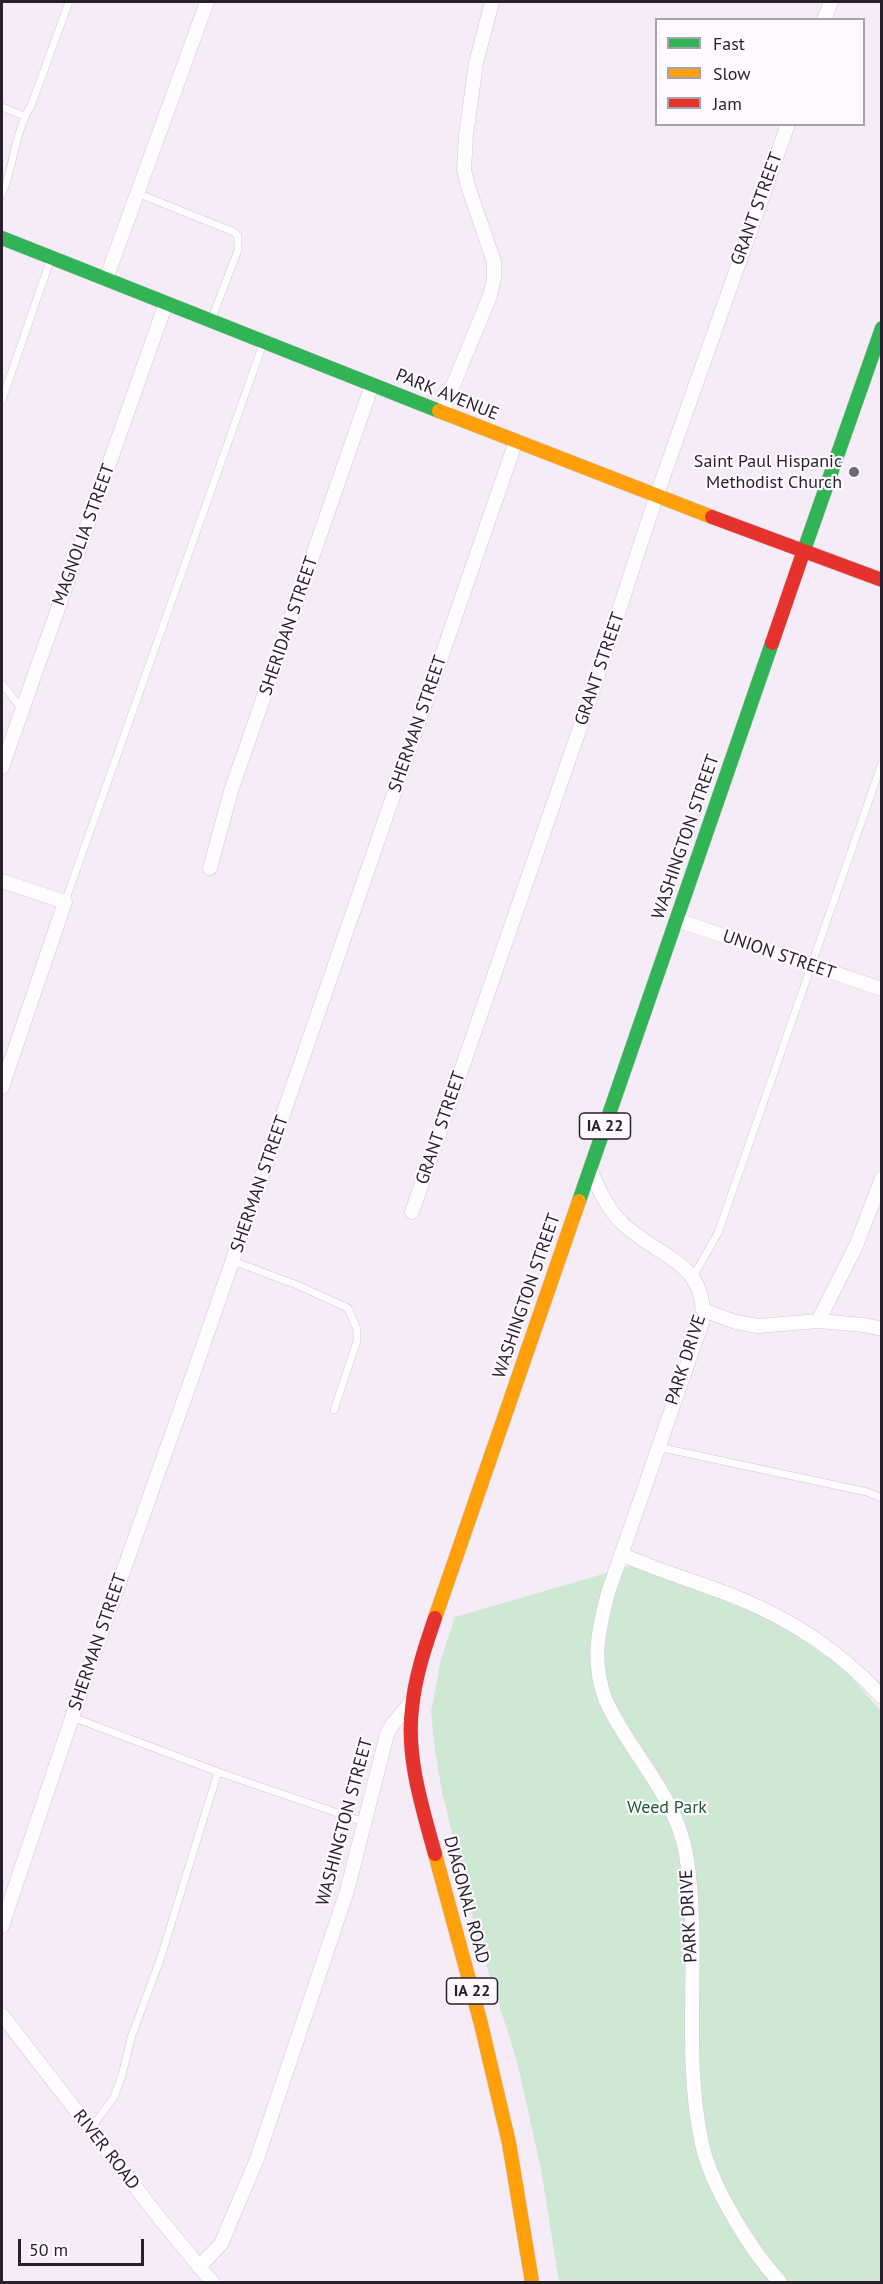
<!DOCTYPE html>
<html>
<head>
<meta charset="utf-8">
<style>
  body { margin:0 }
  #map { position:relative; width:883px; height:2284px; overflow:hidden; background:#f5ecf8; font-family:"PT Sans",sans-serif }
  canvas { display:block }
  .frame { position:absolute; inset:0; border:3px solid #271f29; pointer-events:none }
  .legend { position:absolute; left:655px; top:18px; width:210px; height:108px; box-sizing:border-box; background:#fdf9ff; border:2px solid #a7a2a9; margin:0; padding:8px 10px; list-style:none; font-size:18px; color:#271f29 }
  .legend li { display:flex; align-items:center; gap:12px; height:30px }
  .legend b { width:30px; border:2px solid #a7a2a9 }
  .scale { position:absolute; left:18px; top:2239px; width:126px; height:27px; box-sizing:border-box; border:3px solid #271f29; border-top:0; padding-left:8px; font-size:18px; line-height:21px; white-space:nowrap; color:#271f29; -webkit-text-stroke:4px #fdf9ff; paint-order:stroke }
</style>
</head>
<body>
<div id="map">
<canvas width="883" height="2284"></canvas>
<div class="frame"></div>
<ul class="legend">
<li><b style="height:8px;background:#30b455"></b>Fast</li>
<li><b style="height:8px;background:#ff9f0a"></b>Slow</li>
<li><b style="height:8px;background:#e5322d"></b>Jam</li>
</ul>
<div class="scale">50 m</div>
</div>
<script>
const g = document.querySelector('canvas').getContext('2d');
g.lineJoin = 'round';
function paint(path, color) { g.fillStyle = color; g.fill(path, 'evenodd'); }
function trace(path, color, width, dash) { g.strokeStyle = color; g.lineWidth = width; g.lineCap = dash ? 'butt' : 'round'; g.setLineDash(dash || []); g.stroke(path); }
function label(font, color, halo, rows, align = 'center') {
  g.font = font + ' "PT Sans",sans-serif'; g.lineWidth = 4.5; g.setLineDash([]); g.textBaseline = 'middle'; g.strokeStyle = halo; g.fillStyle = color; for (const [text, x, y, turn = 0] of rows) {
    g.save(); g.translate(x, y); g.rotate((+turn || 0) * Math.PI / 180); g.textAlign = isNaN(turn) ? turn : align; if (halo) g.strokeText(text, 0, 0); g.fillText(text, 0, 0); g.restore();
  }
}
const green = new Path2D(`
  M 634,1565 L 775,1621 L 842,1667 L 881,1711 L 881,2282 L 559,2282 L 541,2169 L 517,2061 L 478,1939 L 442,1792 L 435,1750 L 431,1712 L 441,1659 L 455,1617 Z`);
const lane = new Path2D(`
  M 2,107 L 24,116
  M 137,193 L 234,232 L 238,236 L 238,250 L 212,318
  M 2,194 C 14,166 15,130 31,106 L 69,2
  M 2,400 L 50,261
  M 2,684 L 22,709
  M 65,902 L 263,344
  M 233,1261 L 297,1285 L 348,1308 L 357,1329 L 357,1341 L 334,1410
  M 693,1277 L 718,1233 L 882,763
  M 658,1447 L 867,1492 L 882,1498
  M 72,1717 L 218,1772 L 364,1822
  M 90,2130 L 114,2097 L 122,2075 L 131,2038 L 161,1957 L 218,1772`);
const street = new Path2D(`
  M 824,20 L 831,2
  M 106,279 L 207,2
  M 442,412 L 490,296 L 494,279 L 494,262 L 468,186 L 464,169 L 466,135 L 476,63 L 492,2
  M 2,767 L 166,303
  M 210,868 L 231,791 L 372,385
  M 2,881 L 65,902 L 2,1087
  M 677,920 L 882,989
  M 590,1169 C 598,1188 608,1210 623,1224 C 658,1257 709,1263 702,1322 L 608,1593 C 598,1632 591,1662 606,1701 C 630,1753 676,1796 686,1854 C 702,1949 681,2049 702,2144 C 711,2186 751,2251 780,2282
  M 412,1212 L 593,690 L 656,497 L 788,124
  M 703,1310 L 736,1322 L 758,1326 L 818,1321 L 864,1325 L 882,1329
  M 818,1321 L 856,1246 L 882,1178
  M 621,1554 C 658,1571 699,1582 738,1598 C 792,1620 842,1653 882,1697
  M 2,1926 L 86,1676 L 195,1369 L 516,441
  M 2,2015 L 161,2220 L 212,2282
  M 199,2267 L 221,2244 L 257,2159 L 347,1891 L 387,1734 L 392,1725 L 412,1701`);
const fast = new Path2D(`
  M 2,238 L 439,411
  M 803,553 L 882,328
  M 579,1201 L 772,643`);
const slow = new Path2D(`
  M 439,411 L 712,517
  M 435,1618 L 579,1201
  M 435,1854 L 481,2024 L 509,2143 L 532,2282`);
const jam = new Path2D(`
  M 712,517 L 882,580
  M 772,643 L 803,553
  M 435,1854 C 422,1807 406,1757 412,1708 C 415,1677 425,1647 435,1618`);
const markers = [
  [854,472,6,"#6f6771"]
];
const shields = [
  [605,1126,51],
  [472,1991,51]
];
const shieldNames = [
  ["IA 22",605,1126],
  ["IA 22",472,1991]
];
const streetNames = [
  ["GRANT STREET",757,209,-70],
  ["PARK AVENUE",447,395,22],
  ["MAGNOLIA STREET",84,535,-70],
  ["SHERIDAN STREET",289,626,-71],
  ["GRANT STREET",600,669,-71],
  ["SHERMAN STREET",418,724,-71],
  ["WASHINGTON STREET",686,837,-71],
  ["UNION STREET",779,955,19],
  ["GRANT STREET",441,1128,-71],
  ["SHERMAN STREET",260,1184,-71],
  ["WASHINGTON STREET",527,1296,-71],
  ["PARK DRIVE",686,1360,-72],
  ["SHERMAN STREET",98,1642,-71],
  ["WASHINGTON STREET",345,1822,-75],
  ["DIAGONAL ROAD",466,1900,75],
  ["PARK DRIVE",689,1916,-93],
  ["RIVER ROAD",106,2150,52]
];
const poiNames = [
  ["Saint Paul Hispanic",842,462],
  ["Methodist Church",842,483]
];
const parkNames = [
  ["Weed Park",667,1808]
];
paint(green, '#cee8d4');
trace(lane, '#cfc8d2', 8);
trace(street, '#cfc8d2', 15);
trace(fast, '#cfc8d2', 15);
trace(slow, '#cfc8d2', 15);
trace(jam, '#cfc8d2', 15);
trace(lane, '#fefcfe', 7);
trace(street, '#fefcfe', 14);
trace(fast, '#30b455', 14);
trace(slow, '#ff9f0a', 14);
trace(jam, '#e5322d', 14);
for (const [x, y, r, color] of markers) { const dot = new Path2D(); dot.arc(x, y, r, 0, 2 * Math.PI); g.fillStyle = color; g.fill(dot); trace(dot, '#fdf9ff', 2); }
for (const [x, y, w] of shields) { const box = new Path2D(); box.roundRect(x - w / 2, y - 13, w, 26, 4.5); g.fillStyle = '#fdf9ff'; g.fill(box); trace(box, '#271f29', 1.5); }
label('bold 16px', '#271f29', null, shieldNames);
label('18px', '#271f29', '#fdf9ff', streetNames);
label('18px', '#271f29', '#fdf9ff', poiNames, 'right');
label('18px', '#1c5e30', '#fdf9ff', parkNames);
</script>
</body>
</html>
